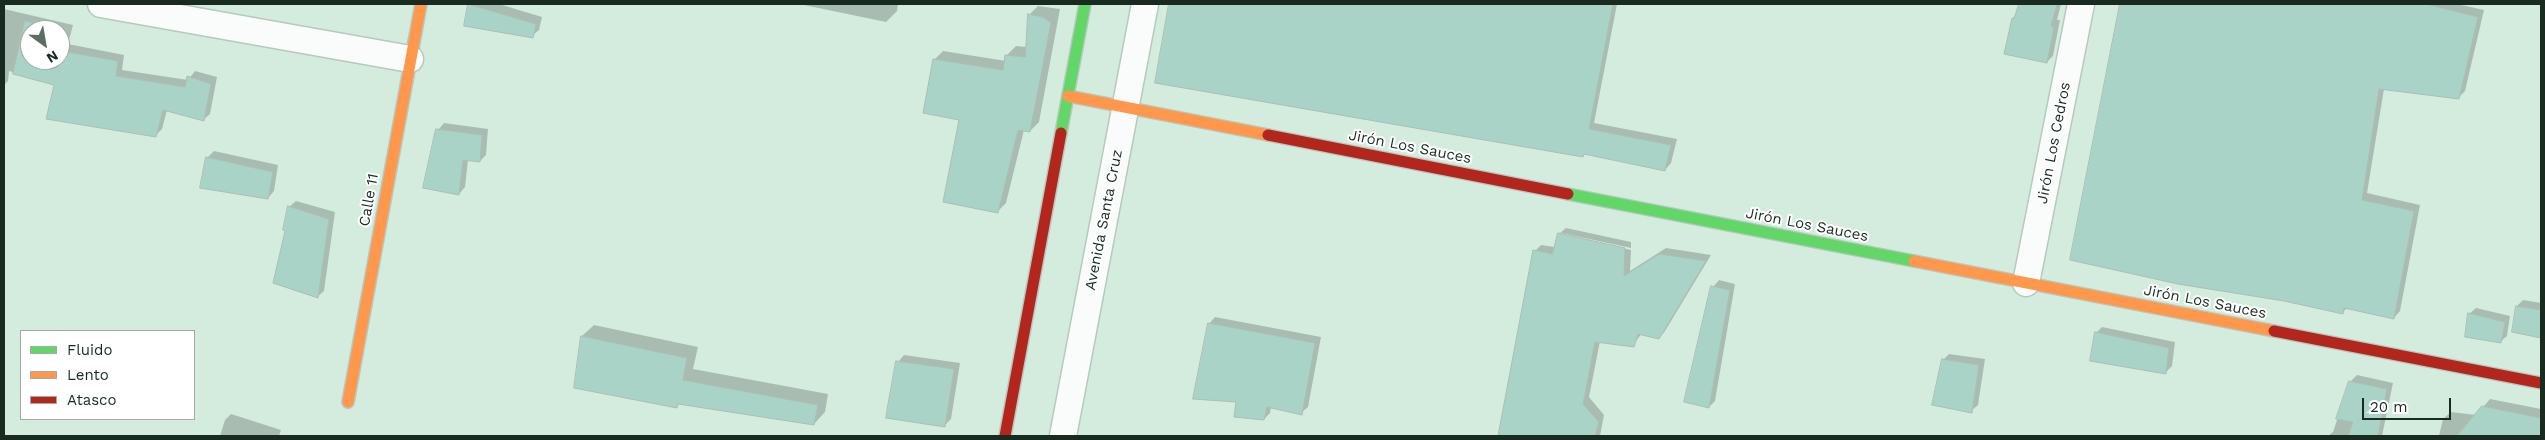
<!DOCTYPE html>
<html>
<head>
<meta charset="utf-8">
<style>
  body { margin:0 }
  #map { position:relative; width:2545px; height:440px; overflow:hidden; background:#d4ecde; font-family:"Work Sans",sans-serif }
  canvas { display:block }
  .frame { position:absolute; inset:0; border:5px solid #192a21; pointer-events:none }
  .legend { position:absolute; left:20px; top:330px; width:175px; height:90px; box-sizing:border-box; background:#fff; border:1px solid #a3aaa6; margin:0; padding:6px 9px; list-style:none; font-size:15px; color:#192a21 }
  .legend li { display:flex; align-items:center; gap:10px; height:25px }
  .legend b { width:25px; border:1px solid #a3aaa6 }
  .north { position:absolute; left:20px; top:20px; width:50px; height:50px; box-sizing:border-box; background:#fff; border:1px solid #a3aaa6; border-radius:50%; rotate:148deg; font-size:14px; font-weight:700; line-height:20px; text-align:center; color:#192a21 }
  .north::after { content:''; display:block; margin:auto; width:18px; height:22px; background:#5a6e63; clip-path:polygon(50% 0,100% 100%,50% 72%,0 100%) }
  .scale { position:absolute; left:2362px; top:398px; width:89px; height:22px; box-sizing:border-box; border:2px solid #192a21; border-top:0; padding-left:6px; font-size:15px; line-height:18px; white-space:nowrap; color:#192a21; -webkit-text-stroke:4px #fff; paint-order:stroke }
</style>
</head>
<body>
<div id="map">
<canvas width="2545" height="440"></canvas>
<div class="frame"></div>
<ul class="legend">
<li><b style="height:6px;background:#63d668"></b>Fluido</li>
<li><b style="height:6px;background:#ff974d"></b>Lento</li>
<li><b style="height:6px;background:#b3261e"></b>Atasco</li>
</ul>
<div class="north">N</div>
<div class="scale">20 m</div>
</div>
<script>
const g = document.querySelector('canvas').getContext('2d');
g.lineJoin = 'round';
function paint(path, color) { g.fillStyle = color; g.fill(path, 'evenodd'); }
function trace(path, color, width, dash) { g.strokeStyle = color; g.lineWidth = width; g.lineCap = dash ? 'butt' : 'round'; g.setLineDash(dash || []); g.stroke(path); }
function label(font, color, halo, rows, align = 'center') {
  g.font = font + ' "Work Sans",sans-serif'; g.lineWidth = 4; g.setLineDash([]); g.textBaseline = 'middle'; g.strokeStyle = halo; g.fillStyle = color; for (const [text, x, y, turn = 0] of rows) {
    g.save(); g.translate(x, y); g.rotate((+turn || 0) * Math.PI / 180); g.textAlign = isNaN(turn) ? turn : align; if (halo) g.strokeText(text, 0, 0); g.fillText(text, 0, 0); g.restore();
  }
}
const shadow = new Path2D(`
  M 469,4 L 499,4 L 542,17 L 539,30 L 532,36 L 465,25 Z
  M 799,4 L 898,4 L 897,11 L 886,22 Z
  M 1170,4 L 1617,4 L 1594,123 L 1677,139 L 1671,163 L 1665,170 L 1586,153 L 1583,156 L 1156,82 Z
  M 2020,4 L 2061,4 L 2057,20 L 2060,20 L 2053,56 L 2047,62 L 2013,18 L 2017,14 Z
  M 2121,4 L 2457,4 L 2484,10 L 2465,91 L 2458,98 L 2384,89 L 2367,193 L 2420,205 L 2400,311 L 2394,318 L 2348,307 L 2343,312 L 2072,259 Z
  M 1038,6 L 1060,9 L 1039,122 L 1030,131 L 1024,130 L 1006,203 L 997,212 L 961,119 L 934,60 L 943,51 L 1006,61 L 1007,55 L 1016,46 L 1027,47 L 1029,15 Z
  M 4,9 L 73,25 L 68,44 L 124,55 L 122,70 L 188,80 L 195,71 L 217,77 L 210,114 L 203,120 L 167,110 L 162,129 L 156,135 L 55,84 L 9,71 L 8,81 L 4,85 ZM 30,30 L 60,30 L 60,60 L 30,60 Z
  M 444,123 L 488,129 L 486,155 L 480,161 L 468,160 L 465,187 L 459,194 L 438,130 Z
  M 214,151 L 278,165 L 274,191 L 268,198 L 207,158 Z
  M 296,201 L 335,212 L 324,291 L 317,297 L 287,230 L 289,207 Z
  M 1566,228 L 1631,242 L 1631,248 L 1561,233 L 1561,235 L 1631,250 L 1630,271 L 1666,248 L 1711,255 L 1665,331 L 1659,338 L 1642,333 L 1633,345 L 1600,341 L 1589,397 L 1604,415 L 1600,436 L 1499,436 L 1535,251 L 1541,245 L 1555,247 L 1559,234 Z
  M 1719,280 L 1735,284 L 1715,401 L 1709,407 L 1713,287 Z
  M 2523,300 L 2541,303 L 2541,336 L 2513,331 L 2517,306 Z
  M 2476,308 L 2510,316 L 2507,336 L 2500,342 L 2469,314 Z
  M 1215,317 L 1321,337 L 1308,407 L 1301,413 L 1271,407 L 1270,413 L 1264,419 L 1237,401 L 1209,324 Z
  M 594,325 L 698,347 L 693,369 L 828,394 L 825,412 L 814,424 L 680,403 L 676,406 L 582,336 Z
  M 2102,327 L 2175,342 L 2172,366 L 2165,373 L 2096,333 Z
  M 1949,354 L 1985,359 L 1978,405 L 1971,411 L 1943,360 Z
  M 904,355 L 960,363 L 951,419 L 944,426 L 898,362 Z
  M 2357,375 L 2393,383 L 2382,436 L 2328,436 L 2333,432 L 2350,382 Z
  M 2490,399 L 2541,409 L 2541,436 L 2439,436 L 2443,419 L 2451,412 L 2476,415 Z
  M 231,414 L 281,430 L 279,436 L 220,436 L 225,420 Z`);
const building = new Path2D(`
  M 468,4 L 536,24 L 533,38 L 464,26 Z
  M 1169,4 L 1613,4 L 1589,129 L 1671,145 L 1665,171 L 1584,154 L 1583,157 L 1155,83 Z
  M 2019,4 L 2057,4 L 2051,26 L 2054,27 L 2047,63 L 2004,54 L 2012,18 L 2014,18 Z
  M 2120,4 L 2426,4 L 2478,17 L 2459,99 L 2379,89 L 2362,200 L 2414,211 L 2394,319 L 2344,308 L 2343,314 L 2284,301 L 2178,284 L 2070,260 Z
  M 1028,14 L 1043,17 L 1051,23 L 1030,132 L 1018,130 L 998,213 L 943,202 L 959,120 L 923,113 L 933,59 L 1003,70 L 1005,55 L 1025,57 Z
  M 25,21 L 67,31 L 62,51 L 118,61 L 116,76 L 185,87 L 187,76 L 211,84 L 204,121 L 163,110 L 156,137 L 46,119 L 54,85 L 13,74 ZM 30,30 L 60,30 L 60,60 L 30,60 Z
  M 436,129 L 482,135 L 480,162 L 463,160 L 459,195 L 423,188 Z
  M 206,157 L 273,172 L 268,199 L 200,188 Z
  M 288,206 L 329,219 L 318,298 L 273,283 L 285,231 L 283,230 Z
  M 1558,233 L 1625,248 L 1624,276 L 1659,254 L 1706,261 L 1659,339 L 1638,334 L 1634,347 L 1595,342 L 1583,404 L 1599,422 L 1595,436 L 1498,436 L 1533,250 L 1552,254 Z
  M 1711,286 L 1730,290 L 1709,408 L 1684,402 Z
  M 2516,306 L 2541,310 L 2541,338 L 2512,332 Z
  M 2468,313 L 2505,322 L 2501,343 L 2465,337 Z
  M 1208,323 L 1315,343 L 1302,415 L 1267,407 L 1264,420 L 1234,417 L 1236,402 L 1193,399 Z
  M 2095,332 L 2169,348 L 2166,374 L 2090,361 Z
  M 581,336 L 687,358 L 683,380 L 818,405 L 814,425 L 678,404 L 677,408 L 574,388 Z
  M 1942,359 L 1979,365 L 1972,413 L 1932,405 Z
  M 896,361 L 954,369 L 945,427 L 886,418 Z
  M 2349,381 L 2387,389 L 2378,436 L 2348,436 L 2353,422 L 2336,419 Z
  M 2482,406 L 2541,418 L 2541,436 L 2457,436 Z`);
const street = new Path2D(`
  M 101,4 L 410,59
  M 2026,283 L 2081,4
  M 1063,436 L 1145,4`);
const fast = new Path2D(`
  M 1061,133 L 1085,4
  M 1568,194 L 1914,261`);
const slow = new Path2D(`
  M 1068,96 L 1268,135
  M 1914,261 L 2274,331
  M 348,402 L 421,4`);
const jam = new Path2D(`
  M 1268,135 L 1568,194
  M 2274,331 L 2541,383
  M 1005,436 L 1061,133`);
const streetNames = [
  ["Jirón Los Cedros",2054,143,-79],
  ["Jirón Los Sauces",1410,147,11],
  ["Calle 11",369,200,-80],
  ["Avenida Santa Cruz",1104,220,-79],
  ["Jirón Los Sauces",1807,225,11],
  ["Jirón Los Sauces",2205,302,11]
];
paint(shadow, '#0003');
paint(building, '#aad3c8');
trace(building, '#aabeb6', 1);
trace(street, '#b6c9be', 29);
trace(fast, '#b6c9be', 14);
trace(slow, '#b6c9be', 14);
trace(jam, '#b6c9be', 14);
trace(street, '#f9fcfa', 26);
trace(fast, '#63d668', 11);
trace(slow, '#ff974d', 11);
trace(jam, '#b3261e', 11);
label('15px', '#192a21', '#fff', streetNames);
</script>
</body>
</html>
